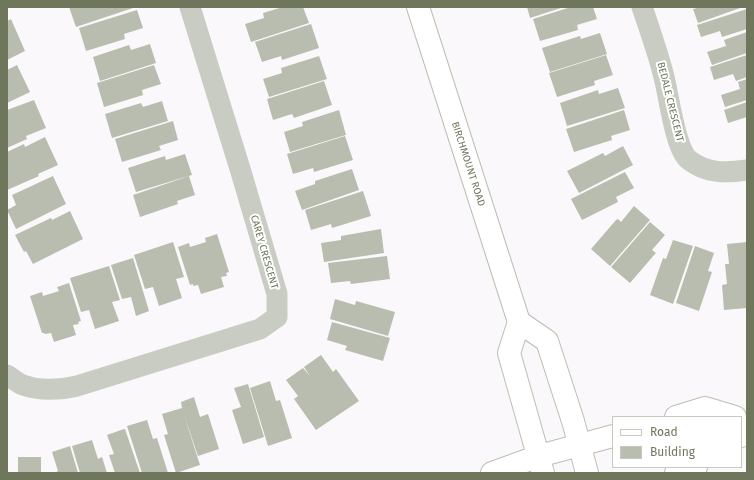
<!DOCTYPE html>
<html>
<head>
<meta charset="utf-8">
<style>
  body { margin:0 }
  #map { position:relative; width:754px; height:480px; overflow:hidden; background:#faf8fa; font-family:"Fira Sans",sans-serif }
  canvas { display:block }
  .frame { position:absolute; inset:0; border:8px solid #6e775c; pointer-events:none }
  .legend { position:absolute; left:612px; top:416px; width:130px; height:52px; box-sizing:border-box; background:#fff; border:1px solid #c5c9be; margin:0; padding:5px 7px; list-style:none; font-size:12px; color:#6e775c }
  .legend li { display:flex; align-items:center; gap:8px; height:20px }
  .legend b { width:20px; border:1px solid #c5c9be }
</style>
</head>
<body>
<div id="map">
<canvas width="754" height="480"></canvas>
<div class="frame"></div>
<ul class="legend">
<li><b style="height:5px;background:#fff"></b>Road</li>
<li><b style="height:11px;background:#b9bdaf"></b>Building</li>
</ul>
</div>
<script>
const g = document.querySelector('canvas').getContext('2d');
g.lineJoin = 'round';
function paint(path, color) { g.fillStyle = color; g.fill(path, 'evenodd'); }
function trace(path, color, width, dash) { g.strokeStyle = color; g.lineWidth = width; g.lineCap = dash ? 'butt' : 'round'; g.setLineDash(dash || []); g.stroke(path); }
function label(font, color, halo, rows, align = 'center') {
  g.font = font + ' "Fira Sans",sans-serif'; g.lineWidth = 4; g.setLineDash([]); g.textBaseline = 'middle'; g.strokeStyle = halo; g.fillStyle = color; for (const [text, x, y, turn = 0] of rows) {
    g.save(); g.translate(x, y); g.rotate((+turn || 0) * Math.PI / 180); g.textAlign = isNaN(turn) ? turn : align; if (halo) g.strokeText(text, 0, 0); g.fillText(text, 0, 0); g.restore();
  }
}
const building = new Path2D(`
  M 69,7 L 136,7 L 76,27 Z
  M 283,7 L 303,7 L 309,23 L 251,42 L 245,24 L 264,18 L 263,13 Z
  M 527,7 L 564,7 L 530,18 Z
  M 571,7 L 593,7 L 597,19 L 577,25 L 578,30 L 540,41 L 533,19 Z
  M 701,7 L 743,7 L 698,23 L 693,9 Z
  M 747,9 L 747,29 L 722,37 L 720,31 L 701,37 L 697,25 Z
  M 137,10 L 143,28 L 124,34 L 125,39 L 86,51 L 79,28 Z
  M 11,19 L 25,51 L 7,60 L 7,21 Z
  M 311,24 L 319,48 L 282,60 L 281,56 L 262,62 L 255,42 Z
  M 747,32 L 747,53 L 712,65 L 707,52 L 726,46 L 724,40 Z
  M 600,33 L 607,54 L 550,72 L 542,48 L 580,36 L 581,39 Z
  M 150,44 L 156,63 L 100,81 L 93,57 L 129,45 L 131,50 Z
  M 606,55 L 613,75 L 594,81 L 595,85 L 557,97 L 549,73 Z
  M 747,55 L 747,77 L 736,81 L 733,74 L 714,80 L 710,67 Z
  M 319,56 L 327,79 L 269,97 L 263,79 L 282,73 L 281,68 Z
  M 17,65 L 30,92 L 7,103 L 7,70 Z
  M 154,65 L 161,84 L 142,90 L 143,95 L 104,107 L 97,83 Z
  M 747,79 L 747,100 L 725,107 L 721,95 L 740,89 L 738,82 Z
  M 324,81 L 332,105 L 294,118 L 292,114 L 273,120 L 267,99 Z
  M 618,88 L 625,108 L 567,126 L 560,103 L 598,90 L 599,94 Z
  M 34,100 L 46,128 L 26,136 L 27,139 L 7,148 L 7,110 Z
  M 162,101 L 168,121 L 112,138 L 105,114 L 141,103 L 143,107 Z
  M 747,102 L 747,117 L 728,123 L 724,110 Z
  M 339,110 L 346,135 L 290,152 L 284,132 L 303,126 L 302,122 Z
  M 624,110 L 630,130 L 611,136 L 612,140 L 574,152 L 566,129 Z
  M 173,121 L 178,140 L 159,146 L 161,150 L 122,162 L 115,139 Z
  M 345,136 L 353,160 L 314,172 L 313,168 L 293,174 L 287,154 Z
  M 45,137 L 58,165 L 38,174 L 39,176 L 7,190 L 7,152 L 24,144 L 25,147 Z
  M 623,146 L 633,165 L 579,193 L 567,171 L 603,153 L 605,156 Z
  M 185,154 L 192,175 L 136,192 L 128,168 L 165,156 L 166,160 Z
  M 352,169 L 359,190 L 302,210 L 295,191 L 315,184 L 315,181 Z
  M 625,172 L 634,188 L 616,197 L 618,202 L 582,220 L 571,199 Z
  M 53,176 L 66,204 L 16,229 L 7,210 L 16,205 L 12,195 Z
  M 189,176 L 195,195 L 177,201 L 178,204 L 140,217 L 133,195 Z
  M 363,191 L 371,216 L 332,228 L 331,224 L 311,230 L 305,210 Z
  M 634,206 L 650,220 L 610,266 L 591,249 L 616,220 L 618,219 L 621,222 Z
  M 70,211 L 83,239 L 33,264 L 26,251 L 24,252 L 15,235 L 51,218 L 52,220 Z
  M 650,222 L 665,235 L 652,250 L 656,253 L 655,254 L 630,283 L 611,267 Z
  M 381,229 L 384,253 L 324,262 L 321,243 L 341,240 L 341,236 Z
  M 217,234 L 229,272 L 226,273 L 227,276 L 221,277 L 224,287 L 201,294 L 198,285 L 193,286 L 193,284 L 190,285 L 178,247 L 189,243 L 190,247 L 206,242 L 205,238 Z
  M 673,240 L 693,246 L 673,304 L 650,295 L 663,258 L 666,259 Z
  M 173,242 L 184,277 L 176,279 L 182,298 L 159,306 L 153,287 L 145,289 L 134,255 Z
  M 747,242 L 747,308 L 724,310 L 722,285 L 727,284 L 725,264 L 729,264 L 727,244 Z
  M 695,246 L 714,253 L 708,271 L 712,272 L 699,311 L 676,303 Z
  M 387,256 L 390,279 L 351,284 L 350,281 L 331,283 L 328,263 Z
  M 133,258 L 149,311 L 136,316 L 131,297 L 122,299 L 111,265 Z
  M 109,266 L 120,300 L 112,302 L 119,321 L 95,329 L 89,310 L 81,312 L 70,278 Z
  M 69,283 L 81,321 L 78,322 L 79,324 L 73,325 L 76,335 L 54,342 L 51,333 L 45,334 L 44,333 L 42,333 L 30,296 L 42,292 L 43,296 L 59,291 L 57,287 Z
  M 335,299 L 355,305 L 356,301 L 395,312 L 388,336 L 330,319 Z
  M 332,322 L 390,338 L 383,361 L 345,350 L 347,346 L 327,340 Z
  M 321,355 L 333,372 L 336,369 L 359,401 L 316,430 L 294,399 L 298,396 L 286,380 L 303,368 L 310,376 L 304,367 Z
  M 270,381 L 276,401 L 280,400 L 292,438 L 268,446 L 250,388 Z
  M 248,384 L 264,437 L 243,444 L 232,410 L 241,407 L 234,388 Z
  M 194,397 L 200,417 L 208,414 L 219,449 L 198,456 L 184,415 L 200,465 L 176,473 L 164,435 L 168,434 L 162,414 L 182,408 L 181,402 Z
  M 147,420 L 153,439 L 157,438 L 168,473 L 142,473 L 127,426 Z
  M 124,429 L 125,429 L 140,473 L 115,473 L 109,455 L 114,454 L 107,435 Z
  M 92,440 L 98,459 L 102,457 L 107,473 L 80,473 L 72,446 Z
  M 70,446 L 78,473 L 54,473 L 58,471 L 52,452 Z
  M 18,457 L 41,457 L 41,473 L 18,473 Z`);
const street = new Path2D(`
  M 642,7 C 650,30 658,53 664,77 C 669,96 675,149 689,160 C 707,174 726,173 747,170
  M 7,375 C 12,378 18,383 23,385 C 39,391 61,390 77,386 L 260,329 L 277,317 L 277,294 L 241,172 L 190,7`);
const secondary = new Path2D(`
  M 418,7 L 519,322 L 509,353 L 543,473
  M 519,322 L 547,341 L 573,421 L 587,473
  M 676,417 L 705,408 L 735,417
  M 741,436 L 747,429
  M 492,473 L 539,456 L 613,436
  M 676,473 L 696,467`);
const streetNames = [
  ["BEDALE CRESCENT",670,102,76],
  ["BIRCHMOUNT ROAD",468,164,72],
  ["CAREY CRESCENT",264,252,74]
];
paint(building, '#b9bdaf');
trace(secondary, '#bbbfb3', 24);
trace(street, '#c9ccc3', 21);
trace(secondary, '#fff', 22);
label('10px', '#6e775c', '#fff', streetNames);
</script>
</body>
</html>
